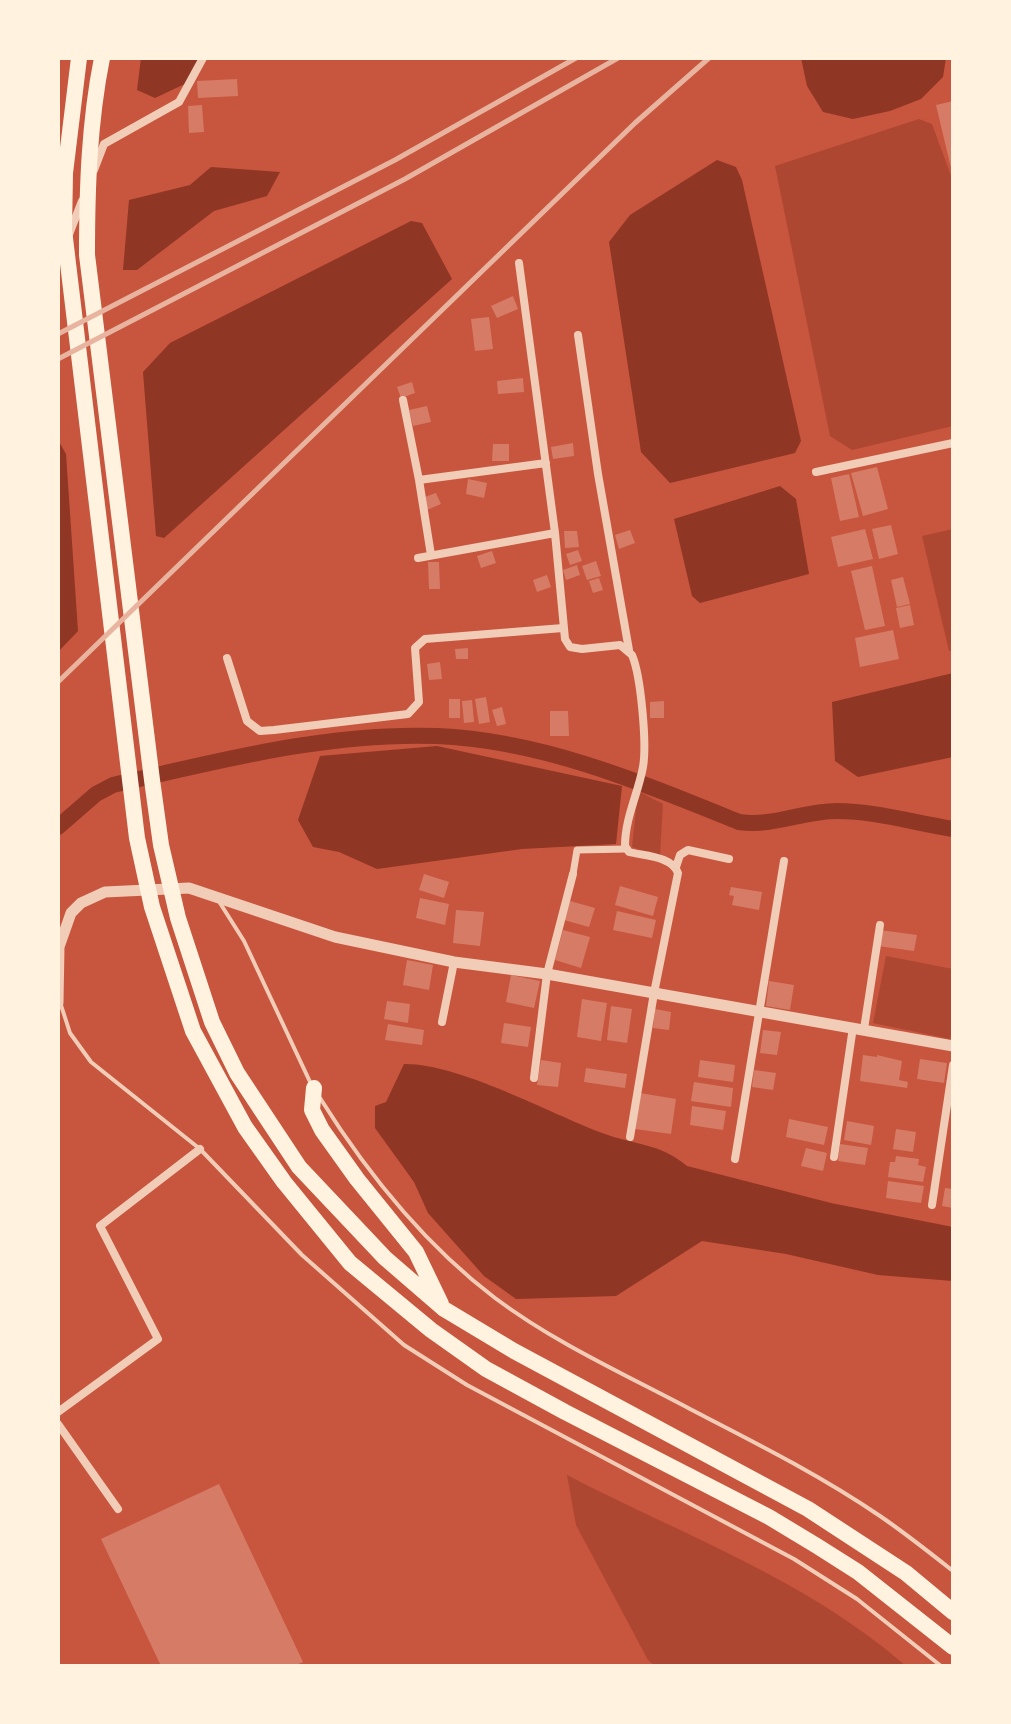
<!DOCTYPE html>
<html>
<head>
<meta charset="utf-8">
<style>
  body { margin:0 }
  #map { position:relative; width:1011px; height:1724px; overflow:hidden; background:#c8553d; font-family:"Golos Text",sans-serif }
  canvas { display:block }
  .frame { position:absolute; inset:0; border:60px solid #fff3e0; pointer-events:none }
</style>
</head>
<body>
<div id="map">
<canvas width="1011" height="1724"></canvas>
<div class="frame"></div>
</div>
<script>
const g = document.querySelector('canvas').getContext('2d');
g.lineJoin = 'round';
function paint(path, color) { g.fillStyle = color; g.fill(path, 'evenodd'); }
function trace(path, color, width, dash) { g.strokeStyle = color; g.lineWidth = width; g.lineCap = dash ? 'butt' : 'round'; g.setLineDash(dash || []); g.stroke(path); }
const green = new Path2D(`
  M 919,119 L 932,124 L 953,181 L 953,426 L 852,450 L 830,436 L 775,166 Z
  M 953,529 L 953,650 L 949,651 L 922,536 Z
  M 638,791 L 663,804 L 660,856 L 632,847 Z
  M 886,956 L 953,969 L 953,1024 L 950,1039 L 873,1023 Z
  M 567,1475 C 686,1537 803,1577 906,1666 L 655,1666 L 648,1660 L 576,1525 Z`);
const water = new Path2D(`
  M 141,58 L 199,58 L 189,82 L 155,98 L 137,90 Z
  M 801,58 L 881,60 L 883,58 L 946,58 L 943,77 L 921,99 L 890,111 L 853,119 L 823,112 L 807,86 Z
  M 717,160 L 736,167 L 742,180 L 801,441 L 795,453 L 670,483 L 641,452 L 609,242 L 630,215 Z
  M 211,167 L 280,172 L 267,196 L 214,211 L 137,270 L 123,270 L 129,200 L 190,185 Z
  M 411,221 L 422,223 L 452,279 L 164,538 L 156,536 L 143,372 L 170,343 Z
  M 58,440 L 66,454 L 78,631 L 58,652 Z
  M 780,486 L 796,499 L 809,574 L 700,603 L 692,596 L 674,519 Z
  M 953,673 L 953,757 L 858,777 L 835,761 L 832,702 Z
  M 437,746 L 622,786 L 616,844 L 522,849 L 377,869 L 339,852 L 313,847 L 298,820 L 320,756 Z
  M 404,1064 C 458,1063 549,1113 602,1133 C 634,1145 660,1143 687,1166 L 831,1203 L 953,1227 L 953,1281 L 878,1275 L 786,1254 L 702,1241 L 616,1296 L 516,1299 L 484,1276 L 428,1213 L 414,1182 L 375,1128 L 375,1106 L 386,1102 Z`);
const canal = new Path2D(`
  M 58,827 L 96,794 L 113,785 C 219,761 327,732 437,736 C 541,740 643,783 739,822 C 773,827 803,811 837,811 C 875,811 915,823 953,829`);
const building = new Path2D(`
  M 237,79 L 238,96 L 198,98 L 197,81 Z
  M 953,101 L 953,172 L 952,172 L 936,105 Z
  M 202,105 L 204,132 L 189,133 L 188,106 Z
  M 513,296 L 518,309 L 497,318 L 491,306 Z
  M 489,317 L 493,349 L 475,351 L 471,319 Z
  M 523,378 L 524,392 L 498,394 L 497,381 Z
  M 412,382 L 415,393 L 401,398 L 397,387 Z
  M 427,406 L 431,422 L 413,426 L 409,410 Z
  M 573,443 L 574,456 L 553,459 L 551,447 Z
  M 493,444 L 509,444 L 509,461 L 492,461 Z
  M 877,467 L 888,509 L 863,516 L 851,473 Z
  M 849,474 L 859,517 L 840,521 L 831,478 Z
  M 468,479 L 487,483 L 484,498 L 466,494 Z
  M 436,493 L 441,504 L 427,510 L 422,498 Z
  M 891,525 L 898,554 L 879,559 L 872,529 Z
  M 865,529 L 873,559 L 838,567 L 831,537 Z
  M 630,530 L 635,543 L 619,549 L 615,535 Z
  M 564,531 L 577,531 L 579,547 L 565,548 Z
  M 578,550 L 582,561 L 570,565 L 566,554 Z
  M 492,551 L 496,563 L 481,568 L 477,556 Z
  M 596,561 L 601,576 L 587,580 L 582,566 Z
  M 428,562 L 439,562 L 440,589 L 429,589 Z
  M 577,565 L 580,575 L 566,580 L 563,570 Z
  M 872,566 L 885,626 L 865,630 L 851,571 Z
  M 547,575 L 551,587 L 537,592 L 533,580 Z
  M 903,577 L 910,604 L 897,607 L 891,580 Z
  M 599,578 L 603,590 L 593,593 L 589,581 Z
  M 910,605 L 914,625 L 900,628 L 896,608 Z
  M 893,630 L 899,659 L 860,667 L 855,638 Z
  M 468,648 L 468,659 L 456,659 L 455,649 Z
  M 440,662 L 442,679 L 429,680 L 427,664 Z
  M 486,697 L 490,722 L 479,724 L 475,699 Z
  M 449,699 L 460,699 L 460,718 L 449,718 Z
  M 472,700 L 474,722 L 464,723 L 462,701 Z
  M 664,701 L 664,718 L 650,718 L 650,702 Z
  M 502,707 L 506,724 L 497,726 L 492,710 Z
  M 550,711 L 568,711 L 569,736 L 550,736 Z
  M 424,874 L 449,882 L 444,898 L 419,890 Z
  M 620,886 L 658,897 L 653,916 L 615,905 Z
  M 731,887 L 762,892 L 759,910 L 732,905 L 734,896 L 729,895 Z
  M 420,898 L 449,904 L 445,925 L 416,918 Z
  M 570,901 L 595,908 L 589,927 L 564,920 Z
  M 456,910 L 484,912 L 480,946 L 453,943 Z
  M 617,911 L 656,920 L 652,938 L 613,930 Z
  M 563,930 L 590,937 L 581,968 L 555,960 Z
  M 880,930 L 917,935 L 914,951 L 878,946 Z
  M 407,960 L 433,965 L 429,990 L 403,985 Z
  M 511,975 L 540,981 L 534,1008 L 506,1002 Z
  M 769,981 L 794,985 L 790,1010 L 766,1006 Z
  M 582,999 L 607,1003 L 601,1041 L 577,1037 Z
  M 387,1001 L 410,1004 L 408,1023 L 384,1019 Z
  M 611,1006 L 632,1009 L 627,1043 L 607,1040 Z
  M 655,1009 L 671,1012 L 669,1030 L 653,1028 Z
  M 504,1023 L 531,1027 L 528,1047 L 501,1043 Z
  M 388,1024 L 424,1030 L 422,1045 L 385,1040 Z
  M 763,1030 L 781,1032 L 777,1055 L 760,1053 Z
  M 863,1055 L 877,1057 L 877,1055 L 902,1061 L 899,1080 L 908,1082 L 907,1088 L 860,1081 Z
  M 920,1059 L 947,1063 L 944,1083 L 917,1079 Z
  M 541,1060 L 561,1063 L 558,1087 L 537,1085 Z
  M 700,1060 L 735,1065 L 733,1082 L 698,1077 Z
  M 586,1068 L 627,1074 L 625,1088 L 584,1082 Z
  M 754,1070 L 776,1073 L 773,1090 L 752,1087 Z
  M 694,1082 L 733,1088 L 731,1107 L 691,1101 Z
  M 640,1093 L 676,1099 L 671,1134 L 635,1129 Z
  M 692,1106 L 726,1111 L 723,1130 L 690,1125 Z
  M 789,1119 L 828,1127 L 824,1145 L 786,1137 Z
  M 847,1121 L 874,1126 L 871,1145 L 844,1140 Z
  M 896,1129 L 916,1132 L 913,1152 L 893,1149 Z
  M 840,1144 L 868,1148 L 865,1165 L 838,1161 Z
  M 806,1148 L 827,1153 L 823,1171 L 801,1166 Z
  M 896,1156 L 919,1159 L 918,1165 L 926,1167 L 923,1182 L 888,1177 L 890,1162 L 895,1162 Z
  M 888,1181 L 924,1186 L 921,1203 L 886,1198 Z
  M 945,1188 L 953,1189 L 953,1208 L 942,1206 Z
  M 219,1484 L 303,1662 L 294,1666 L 161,1666 L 101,1539 Z`);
const service = new Path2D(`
  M 220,903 L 244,941 L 311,1084
  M 60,1002 L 70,1033 L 91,1062 L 200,1149 L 302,1255 L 404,1345 L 467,1385 L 794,1559 L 857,1599 L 941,1666
  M 320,1098 C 367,1173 424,1244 495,1298 C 555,1343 624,1374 690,1409 C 754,1442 820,1475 880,1516 C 905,1533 929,1552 953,1571`);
const pedestrian = new Path2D(`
  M 573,874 L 577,850 L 627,849`);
const minor = new Path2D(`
  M 94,170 L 104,144 L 179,102 L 203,58
  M 68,237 L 82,201
  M 519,263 L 555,533 L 565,639 L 570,647 L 582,649 L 620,645 L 632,655 C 641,676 647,744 643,767 C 638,794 625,818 625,846 L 629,852 C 644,856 672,856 678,873 L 654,993 L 630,1137
  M 578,335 L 598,474 L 629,650
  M 403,400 L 419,480 L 431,555
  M 816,472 L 953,443
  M 419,480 L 546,463
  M 418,558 L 555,533
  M 227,658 L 247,721 L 260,731 L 274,730 L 408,714 L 419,702 L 415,648 L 425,639 L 563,628
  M 676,867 L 680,855 L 688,850 L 729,859
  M 442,1022 L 454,962
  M 864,1029 L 880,925
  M 534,1078 L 547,974 L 573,874
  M 834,1157 L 853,1027
  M 735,1159 L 784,861
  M 932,1205 L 953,1065
  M 58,1412 L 158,1339 L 100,1226 L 200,1149
  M 58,1424 L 118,1509`);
const tertiary = new Path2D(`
  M 58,1003 L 59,947 L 71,913 L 81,903 L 105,892 L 189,888 L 335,937 L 454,962 L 547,974 L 953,1046`);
const motorway = new Path2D(`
  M 79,58 L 65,173 L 64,230 L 137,838 L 152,907 L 193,1031 L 245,1127 L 284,1182 L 350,1263 L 431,1330 L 486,1369 L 565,1412 L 769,1517 L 817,1546 L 858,1572 L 953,1647
  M 102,58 C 89,123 87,189 87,255 L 152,780 L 161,845 L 178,918 L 212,1022 L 237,1073 L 299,1167 L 385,1258 L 444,1309 L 514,1351 L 808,1509 L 906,1573 L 953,1612
  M 314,1088 L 312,1110 L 322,1130 L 357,1179 L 416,1252 L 441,1304`);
const rail = new Path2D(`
  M 58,334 L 395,160 L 576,58
  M 58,359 L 405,179 L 618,58
  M 58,682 L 635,123 L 709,58`);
paint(green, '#ae4732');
paint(water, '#8f3625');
trace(canal, '#8f3625', 16);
paint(building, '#d67c66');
trace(service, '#f1ccb7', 4);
trace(pedestrian, '#f1ccb7', 7);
trace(minor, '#f1ccb7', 8);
trace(tertiary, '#f1ccb7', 11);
trace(motorway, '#fff3e0', 16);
trace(rail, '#e9b49f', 5);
</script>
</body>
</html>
